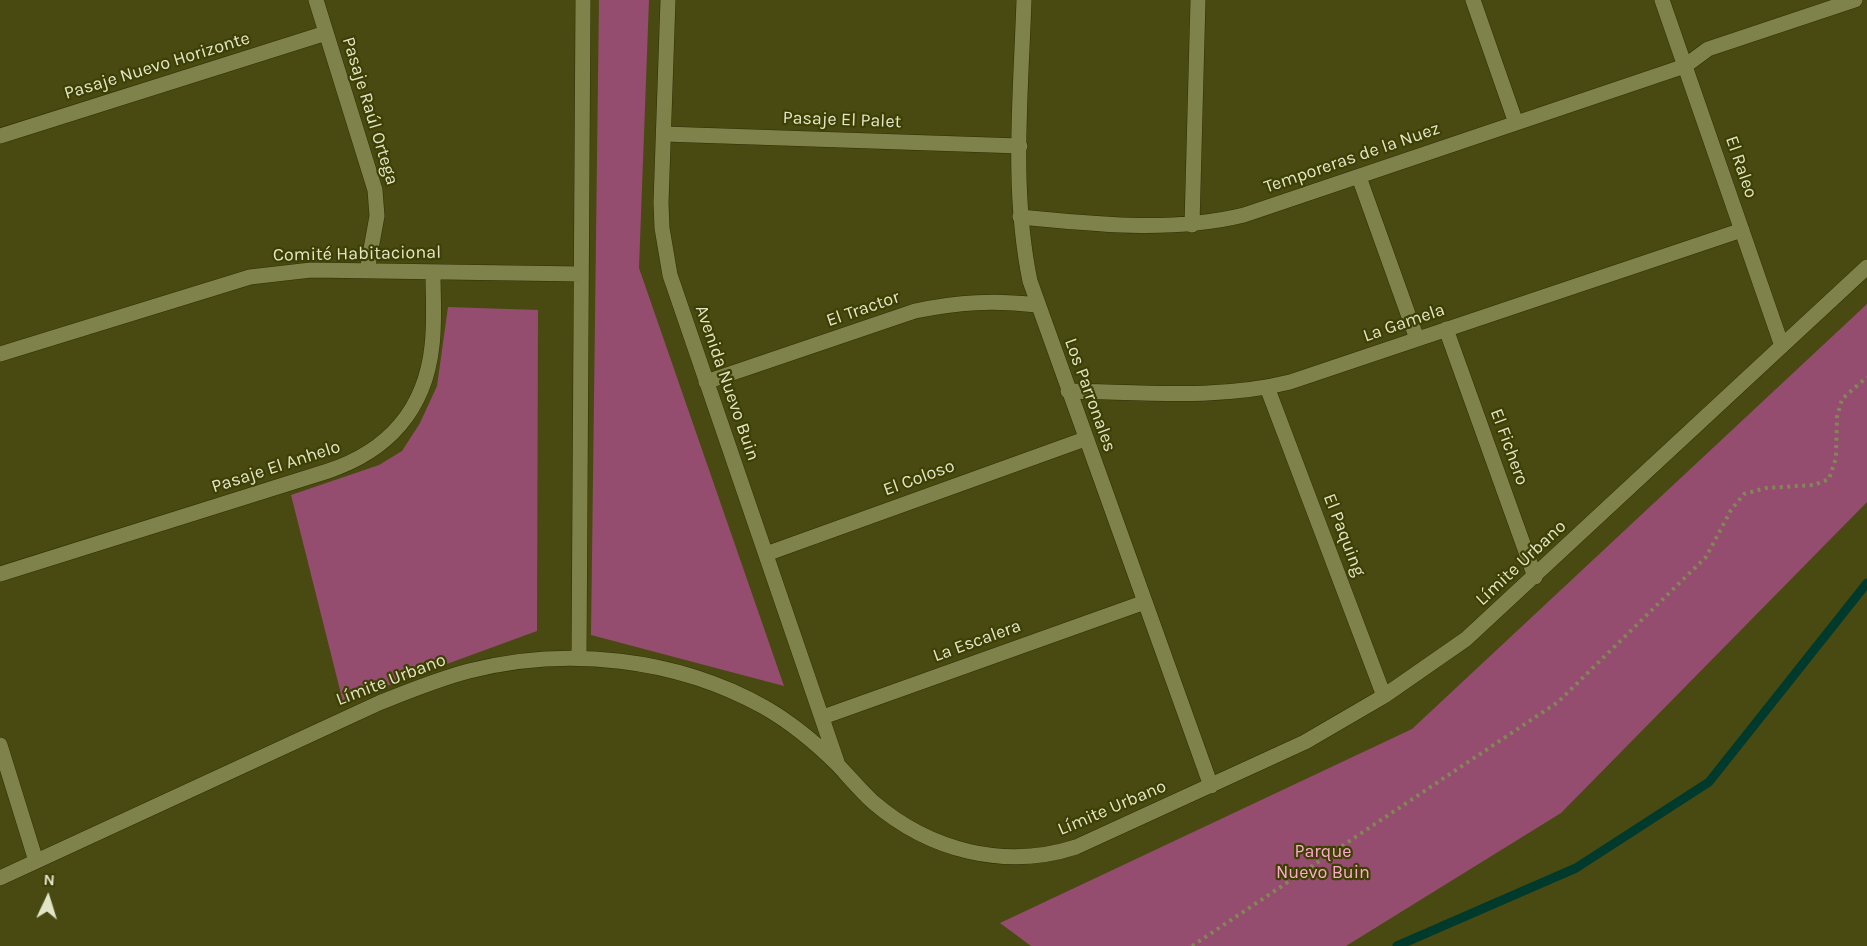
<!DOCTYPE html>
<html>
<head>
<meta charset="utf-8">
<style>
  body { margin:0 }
  #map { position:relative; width:1867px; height:946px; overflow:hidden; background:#484a12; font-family:Karla,sans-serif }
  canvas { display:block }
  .north { position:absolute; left:18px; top:868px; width:60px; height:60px; -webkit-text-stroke:4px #3e4003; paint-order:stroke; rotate:4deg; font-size:16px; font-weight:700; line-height:24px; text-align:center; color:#e2e5c8 }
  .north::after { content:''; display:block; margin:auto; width:21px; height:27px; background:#e2e5c8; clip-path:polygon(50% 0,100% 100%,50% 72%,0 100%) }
</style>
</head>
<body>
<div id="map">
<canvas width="1867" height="946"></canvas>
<div class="north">N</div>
</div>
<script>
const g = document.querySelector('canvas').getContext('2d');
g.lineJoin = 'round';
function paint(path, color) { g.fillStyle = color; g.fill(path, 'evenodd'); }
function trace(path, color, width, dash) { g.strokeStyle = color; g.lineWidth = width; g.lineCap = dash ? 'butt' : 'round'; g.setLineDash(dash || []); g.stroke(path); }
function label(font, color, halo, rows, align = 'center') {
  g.font = font + ' Karla,sans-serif'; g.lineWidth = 4.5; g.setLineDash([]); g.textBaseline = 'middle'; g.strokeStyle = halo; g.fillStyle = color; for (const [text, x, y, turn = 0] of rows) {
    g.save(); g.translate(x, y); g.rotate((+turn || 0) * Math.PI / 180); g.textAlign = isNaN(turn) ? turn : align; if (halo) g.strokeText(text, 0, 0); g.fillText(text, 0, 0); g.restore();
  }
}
const green = new Path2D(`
  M 599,0 L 649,0 L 639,268 L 784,686 L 591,635 Z
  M 1867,304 L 1867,502 L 1561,813 L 1346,946 L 1031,946 L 1000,923 L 1412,729 Z
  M 448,307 L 538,310 L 537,631 L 343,702 L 291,495 L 379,465 L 402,451 L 420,423 L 437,386 Z`);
const stream = new Path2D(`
  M 1397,946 L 1576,868 L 1709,782 L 1867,583`);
const path = new Path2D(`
  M 1192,946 L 1558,702 L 1706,557 L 1731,510 L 1744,494 L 1766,488 L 1814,485 L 1829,479 L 1836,458 L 1837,417 L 1842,399 L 1867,377`);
const minor = new Path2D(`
  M 316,0 L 375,190 L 377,216 L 367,271
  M 668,0 L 661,203 L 662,228 L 670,275 L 837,762
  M 1024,0 C 1021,93 1011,189 1030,281 L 1211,786
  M 1473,0 L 1516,123
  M 1662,0 L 1782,346
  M 664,134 L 1020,146
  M 0,136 L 326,33
  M 1359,177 L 1417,339
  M 1020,217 C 1095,224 1170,233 1244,215 L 1685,66 L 1708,49 L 1855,0
  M 1192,225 L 1198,0
  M 1446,329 L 1535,577
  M 0,354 L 250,277 L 311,270 L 581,274
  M 706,382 L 915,311 C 959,302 993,300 1037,305
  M 1267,387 L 1384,696
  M 1068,391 C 1142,392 1218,400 1290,382 L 1742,230
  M 766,554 L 1085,439
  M 0,574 L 328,471 C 388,451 425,410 432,346 C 435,321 433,297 433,272
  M 579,658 L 583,0
  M 823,717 L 1145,602
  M 0,745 L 36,861
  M 0,878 L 379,703 C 409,691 438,679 469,671 C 567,646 676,658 764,707 C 792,723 817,744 839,766 C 850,778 861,791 873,802 C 930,851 1005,870 1076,847 L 1305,742 L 1384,696 L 1466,639 L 1867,267`);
const streetNames = [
  ["Pasaje Nuevo Horizonte",157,66,-17],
  ["Pasaje Raúl Ortega",370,111,73],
  ["Pasaje El Palet",842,120,2],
  ["Temporeras de la Nuez",1352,158,-19],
  ["El Raleo",1741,167,71],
  ["Comité Habitacional",357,254,-1],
  ["El Tractor",863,309,-19],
  ["La Gamela",1404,323,-19],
  ["Avenida Nuevo Buin",727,383,71],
  ["Los Parronales",1090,395,70],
  ["El Fichero",1509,447,70],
  ["Pasaje El Anhelo",276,467,-18],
  ["El Coloso",919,478,-20],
  ["El Paquing",1344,535,69],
  ["Límite Urbano",1521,563,-43],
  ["La Escalera",977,641,-20],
  ["Límite Urbano",391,680,-21],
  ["Límite Urbano",1112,808,-23]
];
const parkNames = [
  ["Parque",1323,852],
  ["Nuevo Buin",1323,873]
];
paint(green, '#944d6e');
trace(stream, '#003a2c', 9);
trace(minor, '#2e3004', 16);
trace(path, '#848658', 4, [3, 4.5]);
trace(minor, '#7f824b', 15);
label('18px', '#e2e5c8', '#3e4003', streetNames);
label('18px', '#feaacf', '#3e4003', parkNames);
</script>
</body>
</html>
